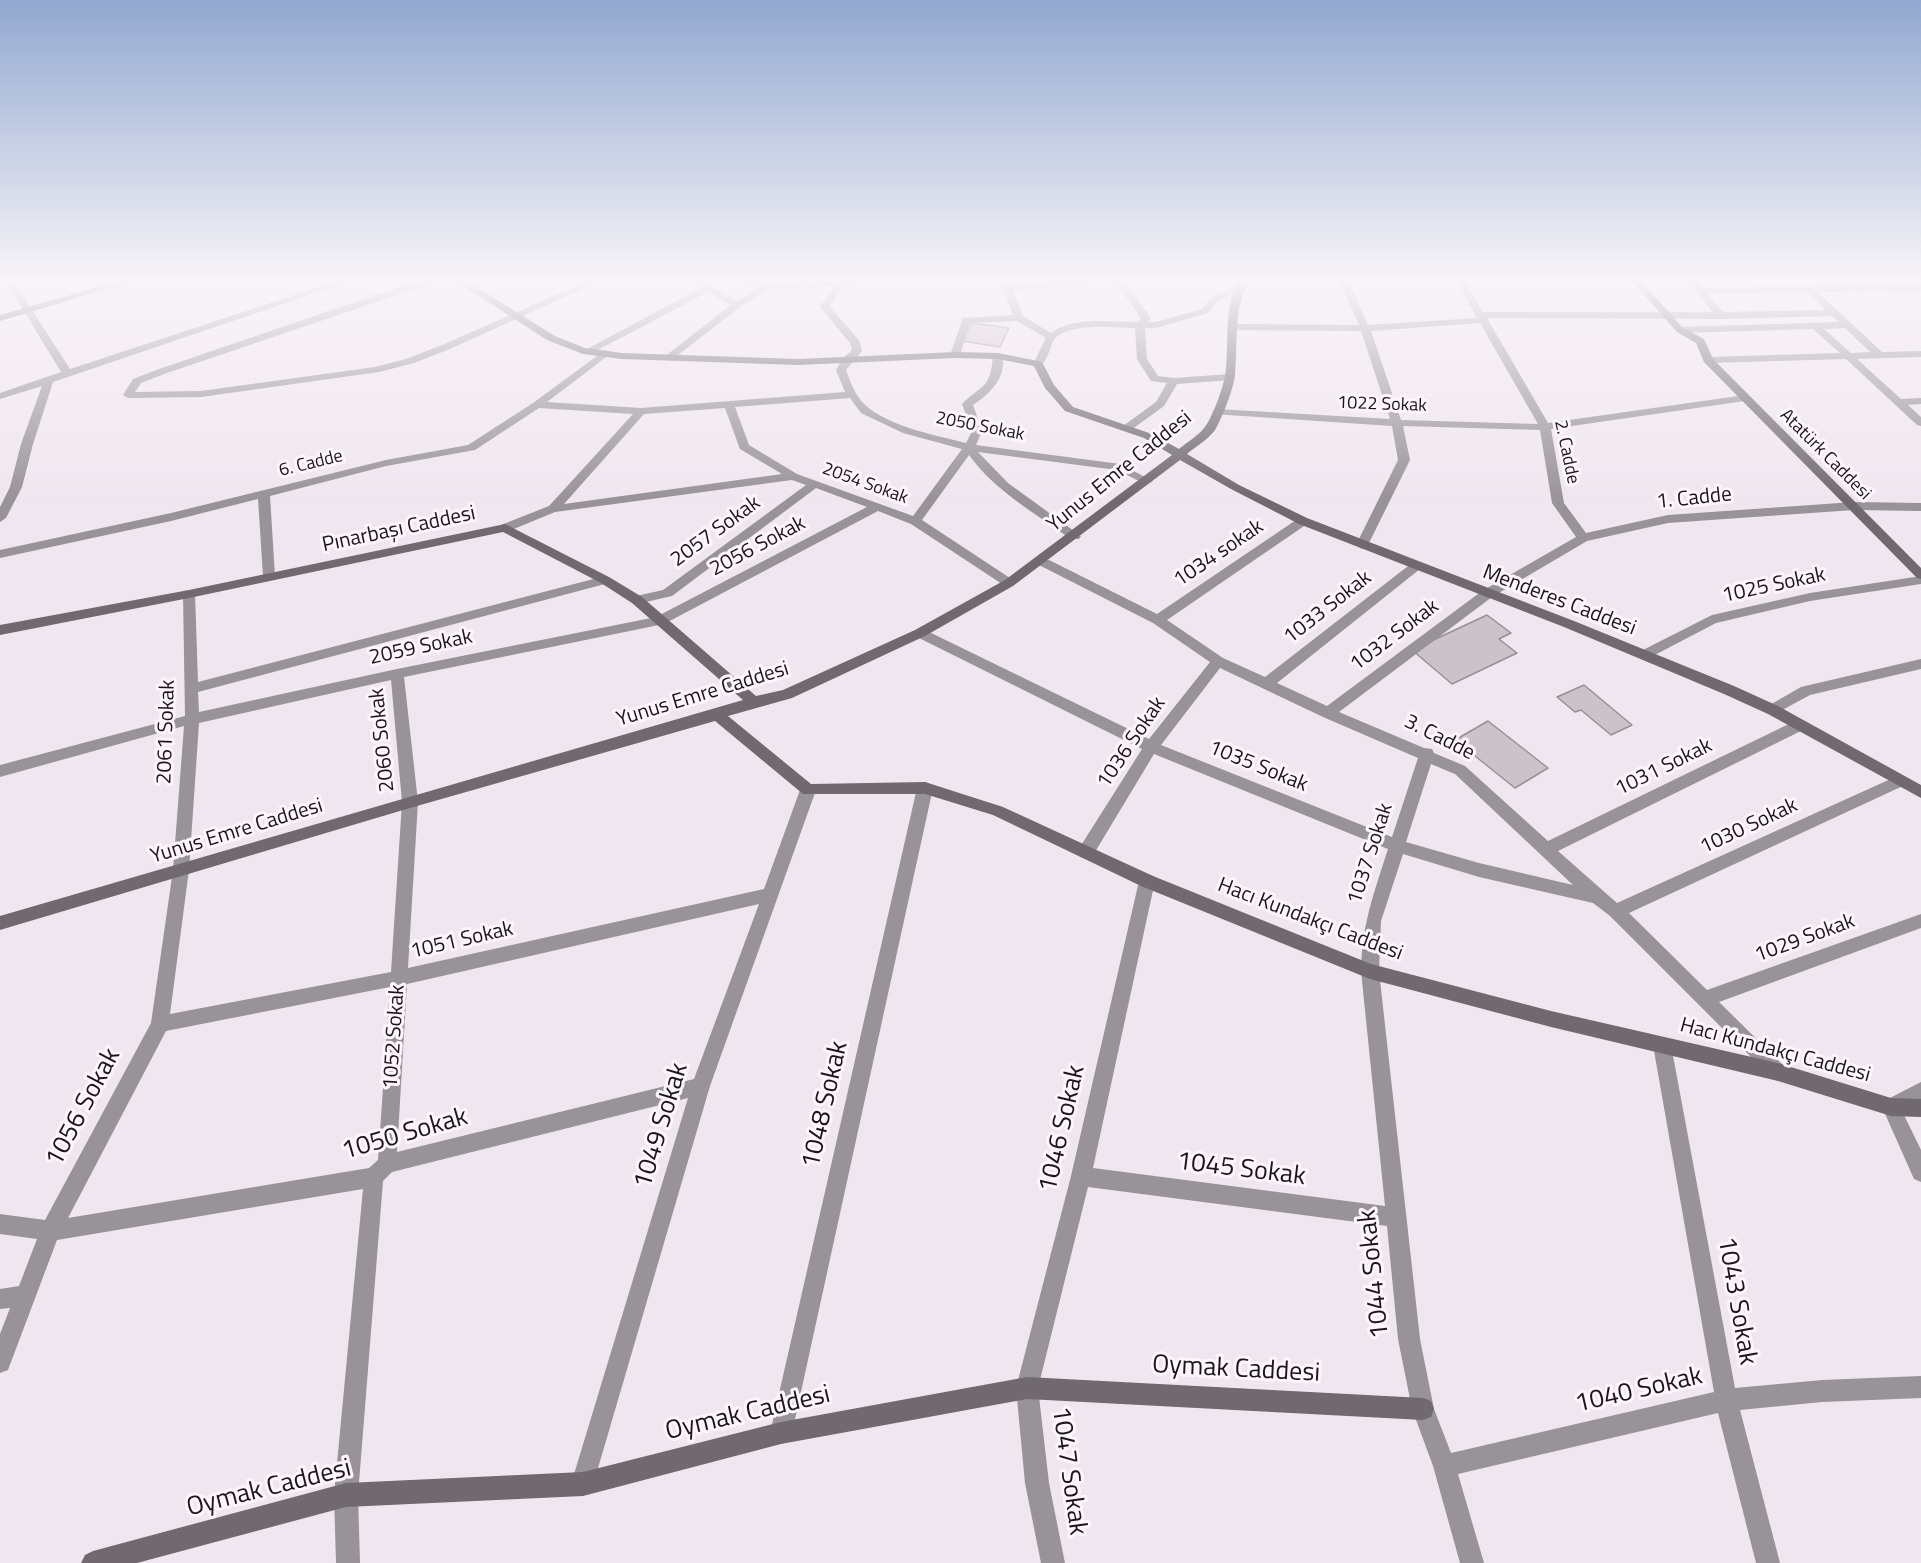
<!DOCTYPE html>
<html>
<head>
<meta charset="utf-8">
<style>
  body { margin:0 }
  canvas { display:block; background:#f0e6ef }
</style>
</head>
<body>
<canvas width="1921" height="1563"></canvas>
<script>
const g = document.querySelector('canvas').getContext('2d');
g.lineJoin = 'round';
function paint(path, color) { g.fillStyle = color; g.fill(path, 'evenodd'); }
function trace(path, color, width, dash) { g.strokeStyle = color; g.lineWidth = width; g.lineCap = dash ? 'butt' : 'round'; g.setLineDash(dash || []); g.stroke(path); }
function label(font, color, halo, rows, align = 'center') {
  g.font = font + ' "Titillium Web",sans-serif'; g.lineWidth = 6; g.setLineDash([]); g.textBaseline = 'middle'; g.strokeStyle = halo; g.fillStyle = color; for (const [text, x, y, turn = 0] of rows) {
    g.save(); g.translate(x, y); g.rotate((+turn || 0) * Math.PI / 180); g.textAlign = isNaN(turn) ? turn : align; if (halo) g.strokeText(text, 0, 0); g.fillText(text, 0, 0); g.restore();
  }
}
const building = new Path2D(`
  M 972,323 L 1009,328 L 1000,347 L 962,341 Z
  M 1487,615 L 1511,633 L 1499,639 L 1517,653 L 1452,684 L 1412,650 Z
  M 1584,685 L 1632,725 L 1611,735 L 1581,710 L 1575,712 L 1557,697 Z
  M 1488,721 L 1548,768 L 1515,788 L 1455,740 Z`);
const street = new Path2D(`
  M 5,280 L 13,280 L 70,369 L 340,280 L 354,280 L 53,382 L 33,444 L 22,487 L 6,518 L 0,522 L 0,507 L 10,487 L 21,444 L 42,386 L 0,399 L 0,393 L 61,372 Z
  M 427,280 L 442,280 L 167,373 L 141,383 L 135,392 L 201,391 L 375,367 L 406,359 L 442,345 L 590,280 L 602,280 L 450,349 L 414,363 L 379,372 L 201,397 L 128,398 L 123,395 L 133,379 L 159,369 L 402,286 Z
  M 690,280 L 700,280 L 737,301 L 760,287 L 733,280 L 768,283 L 879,280 L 875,283 L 845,284 L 830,307 L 859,340 L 862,351 L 846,370 C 851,384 857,400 870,409 C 896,428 935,435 966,443 L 972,431 L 962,404 C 983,383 990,390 993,356 L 1002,354 C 1008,376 990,394 973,405 L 982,431 L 976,445 L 1120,464 L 1153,481 L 1147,484 L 1143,483 L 1117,470 L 978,452 L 1008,483 L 1081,536 L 1079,539 L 1071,539 C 1035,513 995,491 969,455 L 922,520 L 1013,580 L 1015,583 L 1013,586 L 1005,586 L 911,524 L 878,511 L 664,624 L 404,677 L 418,802 L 408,968 L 764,889 L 800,790 L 803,786 L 813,786 L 816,790 L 710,1086 L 591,1492 L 583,1496 L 575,1492 L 571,1484 L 688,1098 L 392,1172 L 383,1181 L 358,1495 L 360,1563 L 336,1563 L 334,1495 L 363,1189 L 57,1240 L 8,1370 L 0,1373 L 0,1334 L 10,1308 L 0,1309 L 0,1289 L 19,1286 L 37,1239 L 0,1234 L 0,1214 L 45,1220 L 151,1023 L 173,870 L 184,726 L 0,777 L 0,765 L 185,716 L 183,594 L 184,591 L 189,590 L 195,594 L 198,682 L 605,576 L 611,580 L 605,584 L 198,692 L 199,712 L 397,669 L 656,617 L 867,507 L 816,488 L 672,596 L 637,604 L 632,603 L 631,600 L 632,597 L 663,590 L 806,485 L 792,480 L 555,512 L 509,531 L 501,531 L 501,525 L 549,506 L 633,414 L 539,408 L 475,450 L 386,466 L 270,496 L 275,576 L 269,580 L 263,576 L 258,499 L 171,521 L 0,558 L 0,550 L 171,513 L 386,460 L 468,445 L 533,403 L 605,350 L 609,351 L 609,355 L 547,402 L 641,408 L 845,392 L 836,370 L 842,359 L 852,350 L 850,343 L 820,307 L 835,285 L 770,289 L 740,307 L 673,359 L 664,357 L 731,305 L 708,292 L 592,353 L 583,351 L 701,288 ZM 850,398 L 861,413 L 903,433 L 962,449 L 913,516 L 797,474 L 749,445 L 735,407 ZM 725,408 L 740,449 L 782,474 L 564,504 L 644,414 ZM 391,680 L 402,802 L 391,972 L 170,1014 L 189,870 L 199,723 ZM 759,904 L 694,1079 L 397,1152 L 407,984 ZM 390,987 L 378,1160 L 369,1168 L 68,1218 L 166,1031 Z
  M 1000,280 L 1008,280 L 1011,286 L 1066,280 L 1093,280 L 1089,283 L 1013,291 L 1023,316 L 1051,333 C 1073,316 1111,322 1138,322 L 1141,318 L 1114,280 L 1123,280 L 1151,318 L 1148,322 L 1156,322 L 1202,309 L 1212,297 L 1236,286 L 1242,286 L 1242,290 L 1218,301 L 1208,313 L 1156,328 L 1145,328 L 1147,359 L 1158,376 L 1174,378 L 1230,374 L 1235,377 L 1230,380 L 1177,384 L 1164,406 L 1131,430 L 1123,430 L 1123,426 L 1156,402 L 1167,383 L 1151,381 L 1137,359 L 1135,328 C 1115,328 1067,322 1054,340 C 1049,348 1048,363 1038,367 L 1033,364 L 1046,338 L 1017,321 L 970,323 L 960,355 L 951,357 L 950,355 L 963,318 L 1013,315 Z
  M 1339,280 L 1348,280 L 1368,325 L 1477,318 L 1456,280 L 1464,280 L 1483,312 L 1713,312 L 1686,280 L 1695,280 L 1702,288 L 1921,285 L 1921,291 L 1818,292 L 1882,352 L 1921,351 L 1921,357 L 1857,359 L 1901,399 L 1921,398 L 1921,404 L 1908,405 L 1921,417 L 1921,426 L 1917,425 L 1846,359 L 1708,363 L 1703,360 L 1708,357 L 1840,353 L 1813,329 L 1680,333 L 1675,330 L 1680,327 L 1839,322 L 1832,316 L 1722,319 L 1487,318 L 1548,423 L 1745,395 L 1750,398 L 1745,401 L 1551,429 L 1564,503 L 1586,533 L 1668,515 L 1854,502 L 1921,503 L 1921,511 L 1854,510 L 1668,523 L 1587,541 L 1492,597 L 1339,712 L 1424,748 L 1432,749 L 1434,753 L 1465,766 L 1548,841 L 1795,721 L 1805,721 L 1807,725 L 1805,729 L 1558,851 L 1617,903 L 1895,777 L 1905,777 L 1907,781 L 1905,785 L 1629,913 L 1707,990 L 1921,914 L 1921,928 L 1719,1002 L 1784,1066 L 1787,1072 L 1784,1078 L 1778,1081 L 1772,1078 L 1610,916 L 1593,903 L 1479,877 L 1403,854 L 1381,921 L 1379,971 L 1420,1339 L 1434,1409 L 1451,1453 L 1714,1392 L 1653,1045 L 1656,1039 L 1662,1037 L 1668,1039 L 1671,1045 L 1735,1388 L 1822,1380 L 1921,1376 L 1921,1398 L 1822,1402 L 1740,1410 L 1780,1563 L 1756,1563 L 1718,1413 L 1458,1474 L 1484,1563 L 1460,1563 L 1433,1466 L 1412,1409 L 1398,1339 L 1387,1226 L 1088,1187 L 1038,1388 L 1049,1483 L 1065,1563 L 1041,1563 L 1025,1483 L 1016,1388 L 1071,1176 L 1139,881 L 1141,876 L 1147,874 L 1153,876 L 1155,881 L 1093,1168 L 1385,1206 L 1361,971 C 1362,923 1374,893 1388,849 L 1154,754 L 1092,857 L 1086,858 L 1080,857 L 1078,852 L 1080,847 L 1142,749 L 915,636 L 913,633 L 920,628 L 925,630 L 1149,739 L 1210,662 L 1153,623 L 1037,564 L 1035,561 L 1037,558 L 1045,558 L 1157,614 L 1299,518 L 1307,518 L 1307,524 L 1167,620 L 1223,658 L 1265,677 L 1412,563 L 1420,563 L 1422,566 L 1420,569 L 1277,683 L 1327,706 L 1482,591 L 1576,537 L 1552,503 L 1540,430 L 1403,426 L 1410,460 L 1368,545 L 1362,549 L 1356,545 L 1398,460 L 1392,426 L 1213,414 L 1212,412 L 1217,409 L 1390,419 L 1361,331 L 1233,330 L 1228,327 L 1233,324 L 1359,325 ZM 1807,292 L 1826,310 L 1723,312 L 1707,294 ZM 1480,323 L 1538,424 L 1401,420 L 1371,331 ZM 1845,328 L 1870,352 L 1851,353 L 1824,329 ZM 1220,668 L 1323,717 L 1418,758 L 1392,837 L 1161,745 ZM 1431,764 L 1455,774 L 1573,885 L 1479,863 L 1406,842 Z
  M 1921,576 L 1921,584 L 1810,601 L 1716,623 L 1649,658 L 1639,658 L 1637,655 L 1639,652 L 1712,615 L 1810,593 Z
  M 1921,659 L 1921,669 L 1810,695 L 1773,715 L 1766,710 L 1768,706 L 1801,687 Z
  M 925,782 L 930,784 L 933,788 L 792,1433 L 789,1441 L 781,1444 L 773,1441 L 770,1433 L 917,788 L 920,784 Z
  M 1921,1082 L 1921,1101 L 1902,1111 L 1921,1150 L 1921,1182 L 1914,1179 L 1882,1107 L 1884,1101 Z`);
const secondary = new Path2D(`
  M 123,280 L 137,280 L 0,321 L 0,315 Z
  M 454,280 L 465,280 L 555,336 L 585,348 L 622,353 L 798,359 L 955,352 L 998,353 L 1038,361 L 1042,362 L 1054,385 L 1073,407 L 1152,434 L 1179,449 C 1186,443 1198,436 1204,428 C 1212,419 1223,388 1225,376 C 1230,348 1222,301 1241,280 L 1250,280 C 1233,305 1238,344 1235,374 C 1234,388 1222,418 1215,430 C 1209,439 1195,447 1187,454 L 1239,485 L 1307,518 L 1574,621 L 1734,686 L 1778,706 L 1921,785 L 1921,798 L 1768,714 L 1724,694 L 1564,627 L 1299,524 L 1231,489 L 1180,460 L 1013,586 L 925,636 L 792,698 L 728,716 L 811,784 L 925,782 L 1003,807 L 1153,876 L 1371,964 L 1551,1011 L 1778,1063 L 1891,1098 L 1921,1099 L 1921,1117 L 1891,1116 L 1778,1081 L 1551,1027 L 1370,979 L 1141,886 L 993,815 L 925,794 L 803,794 L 715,721 L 410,808 L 0,930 L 0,916 L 743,700 L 632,603 L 601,583 L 503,532 L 189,598 L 0,635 L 0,625 L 189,590 L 505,524 L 609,577 L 642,597 L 756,696 L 783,690 L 915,630 L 1005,580 L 1172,455 L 1144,438 L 1065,411 L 1045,388 L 1034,366 L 998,359 L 955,358 L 798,365 L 622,359 L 583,354 L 547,340 Z
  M 1631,280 L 1640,280 L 1683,328 L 1704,339 L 1713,359 L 1921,568 L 1921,579 L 1917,578 L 1704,362 L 1696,343 L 1677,332 Z
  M 1027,1377 L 1423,1398 L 1431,1401 L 1434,1409 L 1431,1417 L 1423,1420 L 1027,1399 L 781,1444 L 583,1496 L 346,1507 L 137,1563 L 81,1563 L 85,1555 L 93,1551 L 346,1483 L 583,1472 L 781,1422 Z`);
const farStreetnames = [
  ["1022 Sokak",1382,405,2],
  ["2050 Sokak",980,427,11],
  ["2. Cadde",1566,452,78],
  ["Atatürk Caddesi",1825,455,45],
  ["6. Cadde",311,464,-14],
  ["2054 Sokak",865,484,20]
];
const streetNames = [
  ["Yunus Emre Caddesi",1120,472,-39],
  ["1. Cadde",1694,499,-6],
  ["Pınarbaşı Caddesi",399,530,-12],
  ["2057 Sokak",716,532,-36],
  ["2056 Sokak",758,547,-28],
  ["1034 sokak",1219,554,-34],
  ["1025 Sokak",1774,586,-12],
  ["Menderes Caddesi",1559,601,21],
  ["1033 Sokak",1328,608,-38],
  ["1032 Sokak",1395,636,-37],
  ["2059 Sokak",421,648,-12],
  ["Yunus Emre Caddesi",703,695,-17],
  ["2061 Sokak",167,732,-88],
  ["3. Cadde",1439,738,27],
  ["2060 Sokak",383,740,-96],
  ["1036 Sokak",1132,743,-56],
  ["1035 Sokak",1258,767,22],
  ["1031 Sokak",1664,768,-26],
  ["1030 Sokak",1749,827,-25],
  ["Yunus Emre Caddesi",237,832,-17],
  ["1037 Sokak",1371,854,-72],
  ["Hacı Kundakçı Caddesi",1310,920,21],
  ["1029 Sokak",1805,939,-20],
  ["1051 Sokak",462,941,-13],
  ["1052 Sokak",395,1037,-86],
  ["Hacı Kundakçı Caddesi",1775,1051,15]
];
const nearStreetnames = [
  ["1048 Sokak",826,1105,-77],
  ["1056 Sokak",84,1108,-62],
  ["1049 Sokak",662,1126,-73],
  ["1046 Sokak",1063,1129,-77],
  ["1050 Sokak",405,1135,-16],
  ["1045 Sokak",1241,1170,7],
  ["1044 Sokak",1375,1274,-96],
  ["1043 Sokak",1736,1301,80],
  ["Oymak Caddesi",1236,1370,3],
  ["1040 Sokak",1639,1391,-13],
  ["Oymak Caddesi",748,1414,-13],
  ["1047 Sokak",1068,1471,82],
  ["Oymak Caddesi",269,1489,-14]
];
paint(building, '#ccc2ca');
trace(building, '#999097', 1.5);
paint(street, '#979397');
paint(secondary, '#706a6f');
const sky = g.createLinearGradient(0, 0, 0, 499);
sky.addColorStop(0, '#92a8d0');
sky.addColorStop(0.56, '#f8f4f8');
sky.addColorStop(1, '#f8f4f800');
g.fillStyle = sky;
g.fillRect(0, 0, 1921, 499);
label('18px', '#1a171a', '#fef4fc', farStreetnames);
label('21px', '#1a171a', '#fef4fc', streetNames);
label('26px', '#1a171a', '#fef4fc', nearStreetnames);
</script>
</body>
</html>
